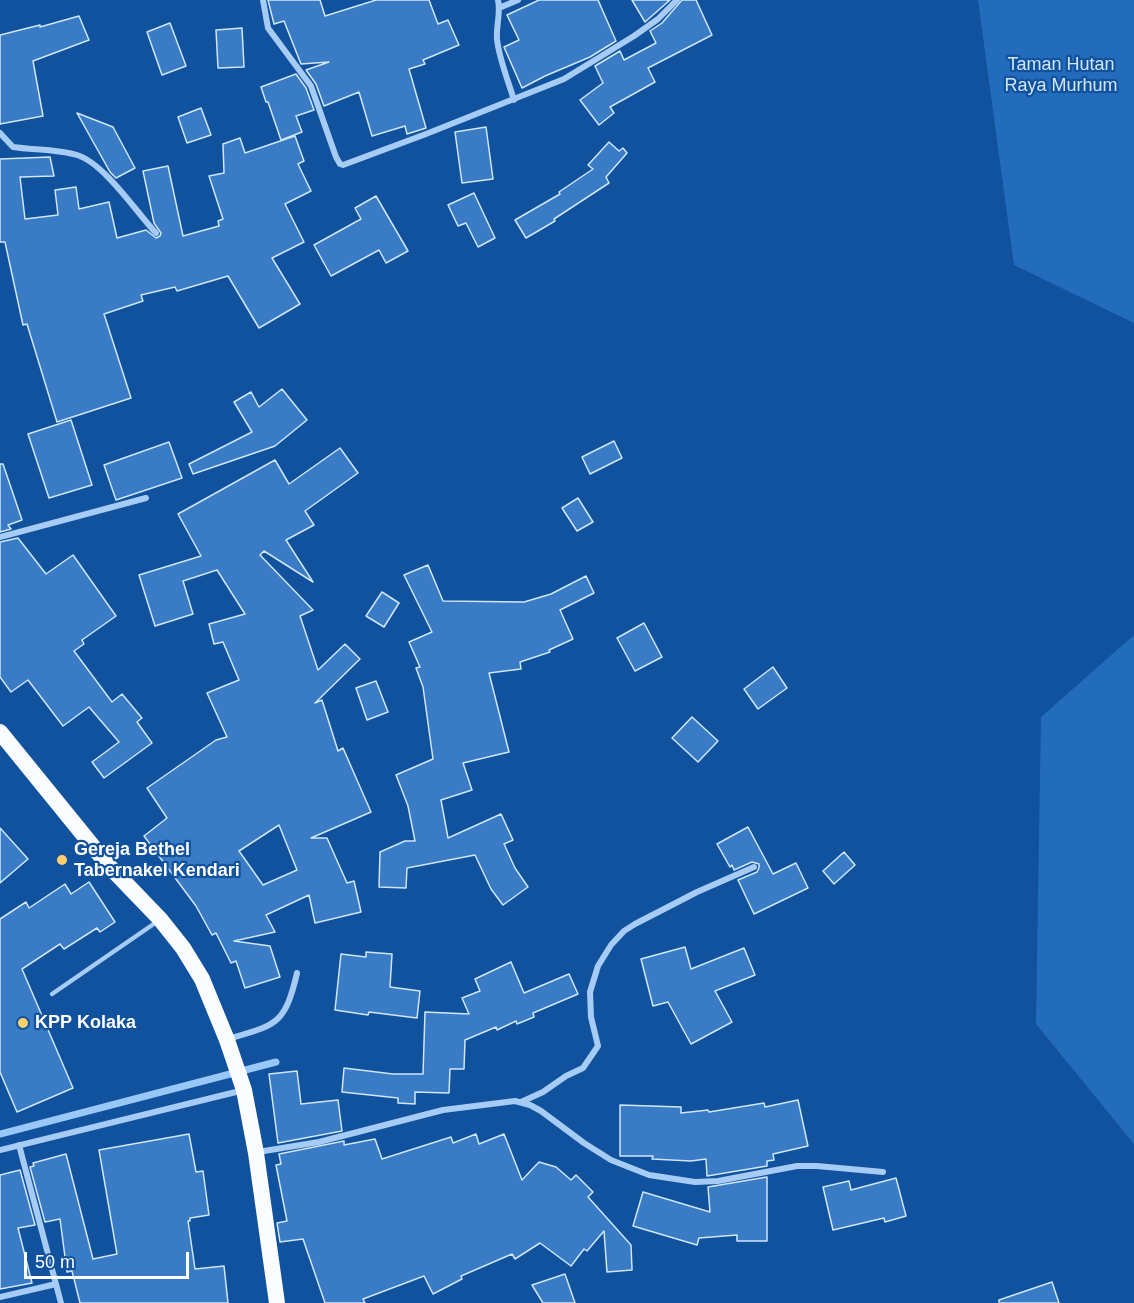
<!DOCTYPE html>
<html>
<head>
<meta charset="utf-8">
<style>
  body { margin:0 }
  #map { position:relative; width:1134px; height:1303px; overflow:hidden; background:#11529e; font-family:Arial,sans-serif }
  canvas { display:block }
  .scale { position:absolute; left:24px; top:1252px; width:165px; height:27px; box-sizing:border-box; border:3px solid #fff; border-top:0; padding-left:8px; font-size:18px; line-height:21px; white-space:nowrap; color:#fff; -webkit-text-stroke:4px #11529e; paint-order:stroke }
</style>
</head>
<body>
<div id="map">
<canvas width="1134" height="1303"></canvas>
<div class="scale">50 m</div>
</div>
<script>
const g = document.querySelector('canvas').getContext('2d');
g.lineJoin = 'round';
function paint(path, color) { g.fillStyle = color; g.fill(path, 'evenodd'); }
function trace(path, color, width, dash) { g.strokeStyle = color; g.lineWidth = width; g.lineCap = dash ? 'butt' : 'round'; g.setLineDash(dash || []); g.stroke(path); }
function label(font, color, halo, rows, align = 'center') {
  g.font = font + ' Arial,sans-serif'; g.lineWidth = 4.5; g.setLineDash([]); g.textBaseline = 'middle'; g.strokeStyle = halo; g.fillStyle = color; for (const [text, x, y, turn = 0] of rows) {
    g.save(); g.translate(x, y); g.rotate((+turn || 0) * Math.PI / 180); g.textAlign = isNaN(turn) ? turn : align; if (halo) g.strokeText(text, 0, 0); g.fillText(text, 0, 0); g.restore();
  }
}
const green = new Path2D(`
  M 978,0 L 1134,0 L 1134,323 L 1014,265 Z
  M 1134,635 L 1134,1144 L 1036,1024 L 1041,717 Z`);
const stream = new Path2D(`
  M 0,1134 L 276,1062`);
const building = new Path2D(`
  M 268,0 L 320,0 L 325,16 L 376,0 L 429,0 L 438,24 L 448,20 L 459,45 L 423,60 L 425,64 L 409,69 L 426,128 L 407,134 L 405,126 L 372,136 L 359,92 L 324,106 L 316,84 L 306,70 L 329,62 L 301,64 L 284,21 L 274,24 Z
  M 539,0 L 598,0 L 616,41 L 590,57 L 545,76 L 522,88 L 504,47 L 519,40 L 507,15 Z
  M 632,0 L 670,0 L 645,22 Z
  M 682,0 L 696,0 L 712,35 L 648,68 L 655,82 L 610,107 L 614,113 L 599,125 L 580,100 L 603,83 L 595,66 L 620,51 L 624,60 L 656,43 L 650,31 L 662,23 Z
  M 79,16 L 89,40 L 33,61 L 43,116 L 0,124 L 0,35 L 40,25 L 40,27 Z
  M 170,23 L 186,66 L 162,75 L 147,32 Z
  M 242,28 L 244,67 L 218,68 L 216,30 Z
  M 296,74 L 306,88 L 314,110 L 296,116 L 302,132 L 281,140 L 268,102 L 266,102 L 261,87 Z
  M 201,108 L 211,135 L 187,143 L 178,117 Z
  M 77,113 L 113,127 L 135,168 L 116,178 L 110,172 Z
  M 486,127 L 493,179 L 462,183 L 455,132 Z
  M 295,136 L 304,161 L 298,164 L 311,191 L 285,204 L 304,242 L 272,258 L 300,304 L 259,328 L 228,276 L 177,291 L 175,287 L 141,295 L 143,301 L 104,314 L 131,398 L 57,422 L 27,324 L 23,325 L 5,242 L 0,242 L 0,159 L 50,157 L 54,176 L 20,177 L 25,219 L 58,215 L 55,190 L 76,187 L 79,209 L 109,202 L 117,238 L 146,230 L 156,238 L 160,236 L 161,233 L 154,223 L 143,171 L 168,166 L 183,236 L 219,226 L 218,221 L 223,219 L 209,176 L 224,173 L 223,144 L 240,138 L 245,153 Z
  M 609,142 L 619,151 L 623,148 L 627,153 L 606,177 L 609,183 L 554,219 L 555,221 L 526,238 L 515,220 L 560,194 L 559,192 L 593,169 L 588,165 Z
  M 474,193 L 495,238 L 478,247 L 466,223 L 458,226 L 448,205 Z
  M 376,196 L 408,251 L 386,263 L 379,250 L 331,276 L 314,245 L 361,219 L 355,208 Z
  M 282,389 L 307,420 L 275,446 L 193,474 L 189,464 L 252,432 L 234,402 L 251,392 L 259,407 Z
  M 71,420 L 92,485 L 49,498 L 28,434 Z
  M 614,441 L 622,458 L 590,474 L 582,457 Z
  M 169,442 L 182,478 L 116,500 L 104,465 Z
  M 340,448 L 358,473 L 305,511 L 314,525 L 286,540 L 313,582 L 264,551 L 260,555 L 313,610 L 300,616 L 318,670 L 345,644 L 360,659 L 315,703 L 322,700 L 338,751 L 343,748 L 371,812 L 311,838 L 327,838 L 347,883 L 354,881 L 361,912 L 315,923 L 309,895 L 266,915 L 275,932 L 234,941 L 270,946 L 280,977 L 245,988 L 236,961 L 231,963 L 216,933 L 212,935 L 196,906 L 144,836 L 167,818 L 147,788 L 216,740 L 227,737 L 207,693 L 239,680 L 223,642 L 214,644 L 209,624 L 245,614 L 217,570 L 183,581 L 193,614 L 155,626 L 139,575 L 201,556 L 178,514 L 275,460 L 289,484 ZM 279,825 L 297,870 L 263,885 L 239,851 Z
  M 0,464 L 3,464 L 22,520 L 8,525 L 11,529 L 0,532 Z
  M 578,498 L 593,522 L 577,531 L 562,508 Z
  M 18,538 L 46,574 L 73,555 L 116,616 L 82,640 L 84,644 L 74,651 L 112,702 L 122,694 L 142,718 L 137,722 L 152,743 L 104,778 L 92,762 L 119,742 L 89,707 L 63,726 L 28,680 L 11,692 L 0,677 L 0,542 Z
  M 428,565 L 443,601 L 524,602 L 551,594 L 586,576 L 594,593 L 560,610 L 573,639 L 549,650 L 550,652 L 520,662 L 521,669 L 489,673 L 509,752 L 463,763 L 472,790 L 441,800 L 448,838 L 501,814 L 513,840 L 504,844 L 515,868 L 528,887 L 503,905 L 491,889 L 475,855 L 407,868 L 406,888 L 379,887 L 380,852 L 405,841 L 415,841 L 408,806 L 396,775 L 433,759 L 423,687 L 416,668 L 420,667 L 409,642 L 432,632 L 404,575 Z
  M 382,592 L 399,603 L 384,627 L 366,616 Z
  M 644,623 L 662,657 L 635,671 L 617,638 Z
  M 773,667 L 787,688 L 758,709 L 744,689 Z
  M 376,681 L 388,712 L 367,720 L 356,688 Z
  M 692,717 L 718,741 L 698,762 L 672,738 Z
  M 748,827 L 773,874 L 796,863 L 808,888 L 754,914 L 738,880 L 757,872 L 759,868 L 759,864 L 752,862 L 734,870 L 732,865 L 730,867 L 717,844 Z
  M 0,828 L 28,859 L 0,883 Z
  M 844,852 L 855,865 L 834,884 L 823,871 Z
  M 89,882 L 115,922 L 100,932 L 97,928 L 64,949 L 60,944 L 22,969 L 73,1088 L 17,1112 L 0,1072 L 0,919 L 26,902 L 29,908 L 65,884 L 71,894 Z
  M 685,947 L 691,969 L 744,948 L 755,975 L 715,991 L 732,1022 L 691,1044 L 668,1002 L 653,1006 L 641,959 Z
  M 366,952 L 392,954 L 390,987 L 420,991 L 417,1018 L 369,1012 L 368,1015 L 335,1010 L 341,954 L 366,957 Z
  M 511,962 L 524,993 L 569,974 L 578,994 L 533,1013 L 534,1017 L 517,1024 L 516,1021 L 497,1030 L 496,1027 L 465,1040 L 464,1069 L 450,1069 L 449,1093 L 415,1092 L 415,1104 L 398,1103 L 398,1098 L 342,1092 L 344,1068 L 393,1074 L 423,1074 L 425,1012 L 469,1014 L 462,998 L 480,991 L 475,979 Z
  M 297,1071 L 301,1104 L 338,1100 L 342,1131 L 278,1143 L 269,1074 Z
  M 798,1100 L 808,1146 L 773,1154 L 774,1160 L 767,1161 L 767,1166 L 707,1176 L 706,1159 L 691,1161 L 652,1159 L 653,1156 L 620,1156 L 620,1105 L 681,1107 L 681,1113 L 708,1110 L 709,1112 L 764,1103 L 765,1107 Z
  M 189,1134 L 196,1172 L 203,1171 L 209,1215 L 190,1218 L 190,1221 L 188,1221 L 195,1269 L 224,1266 L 228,1303 L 80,1303 L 72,1271 L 67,1272 L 60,1219 L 45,1222 L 30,1167 L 34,1166 L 33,1163 L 66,1154 L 93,1259 L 117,1254 L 99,1150 Z
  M 476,1134 L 479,1144 L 504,1134 L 522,1180 L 539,1162 L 556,1167 L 571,1180 L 576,1175 L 593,1192 L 588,1197 L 631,1245 L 632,1270 L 607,1272 L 604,1231 L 587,1251 L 584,1249 L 571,1266 L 540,1243 L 515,1259 L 512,1254 L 461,1276 L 462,1279 L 433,1294 L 424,1276 L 363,1299 L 365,1303 L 325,1303 L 303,1239 L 280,1242 L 277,1223 L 287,1221 L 276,1165 L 281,1164 L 279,1154 L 344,1141 L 344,1145 L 375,1139 L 382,1159 L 451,1137 L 453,1143 Z
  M 20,1170 L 35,1225 L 18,1228 L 32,1283 L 0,1289 L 0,1175 Z
  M 767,1177 L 767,1241 L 737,1241 L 737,1235 L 699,1238 L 697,1245 L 633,1226 L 643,1192 L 710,1212 L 708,1187 Z
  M 896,1178 L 906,1216 L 885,1222 L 884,1218 L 833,1230 L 823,1187 L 849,1181 L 851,1190 Z
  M 565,1274 L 575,1303 L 543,1303 L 532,1285 Z
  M 1052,1282 L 1059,1303 L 999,1303 L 999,1300 Z`);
const service = new Path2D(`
  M 52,994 L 158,921`);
const minor = new Path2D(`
  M 263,0 L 268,28 L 311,86 L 336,157 L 340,164 L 343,165 L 426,134 L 564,79 L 634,36 L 658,19 L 677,0
  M 498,0 C 501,13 496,25 497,39 C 499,59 508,80 514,100
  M 499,8 L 518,0
  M 0,133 L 13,147 C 33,150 57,149 77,155 C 104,163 137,213 156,233
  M 0,537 L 146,498
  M 228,1039 C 276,1025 285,1025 297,973
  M 521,1102 L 543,1092 L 566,1076 L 583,1068 L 598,1046 L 591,1017 L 590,992 L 598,966 L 611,945 L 624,931 L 635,924 L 697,892 L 754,867
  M 19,1145 L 61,1303
  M 0,1150 L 244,1090
  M 258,1152 L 319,1142 L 443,1110 L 515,1101 L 530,1105 L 541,1111 L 584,1143 L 611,1160 L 649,1175 L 695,1182 L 718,1181 L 797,1166 L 817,1166 L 883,1172
  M 0,1297 L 56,1284`);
const trunk = new Path2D(`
  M 0,732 L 108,865 L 160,919 L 183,948 L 202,979 L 227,1040 L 244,1090 L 256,1153 L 277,1303`);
const markers = [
  [62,860,6,"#ffd06a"],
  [23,1023,6,"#ffd06a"]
];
const parkNames = [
  ["Taman Hutan",1061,65],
  ["Raya Murhum",1061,86]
];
const poiNames = [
  ["Gereja Bethel",74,850],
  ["Tabernakel Kendari",74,871],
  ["KPP Kolaka",35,1023]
];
paint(green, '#236cbc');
trace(stream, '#98c7f8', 7);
paint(building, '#397bc5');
trace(building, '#cfe6fe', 1.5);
trace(service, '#a6ccf5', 4.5);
trace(minor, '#a6ccf5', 6);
trace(trunk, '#fafcff', 16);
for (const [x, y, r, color] of markers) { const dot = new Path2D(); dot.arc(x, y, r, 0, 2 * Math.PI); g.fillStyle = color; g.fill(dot); trace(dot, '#11529e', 2); }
label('18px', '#cfe6fe', '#11529e', parkNames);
label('bold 18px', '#fff', '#11529e', poiNames, 'left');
</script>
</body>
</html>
